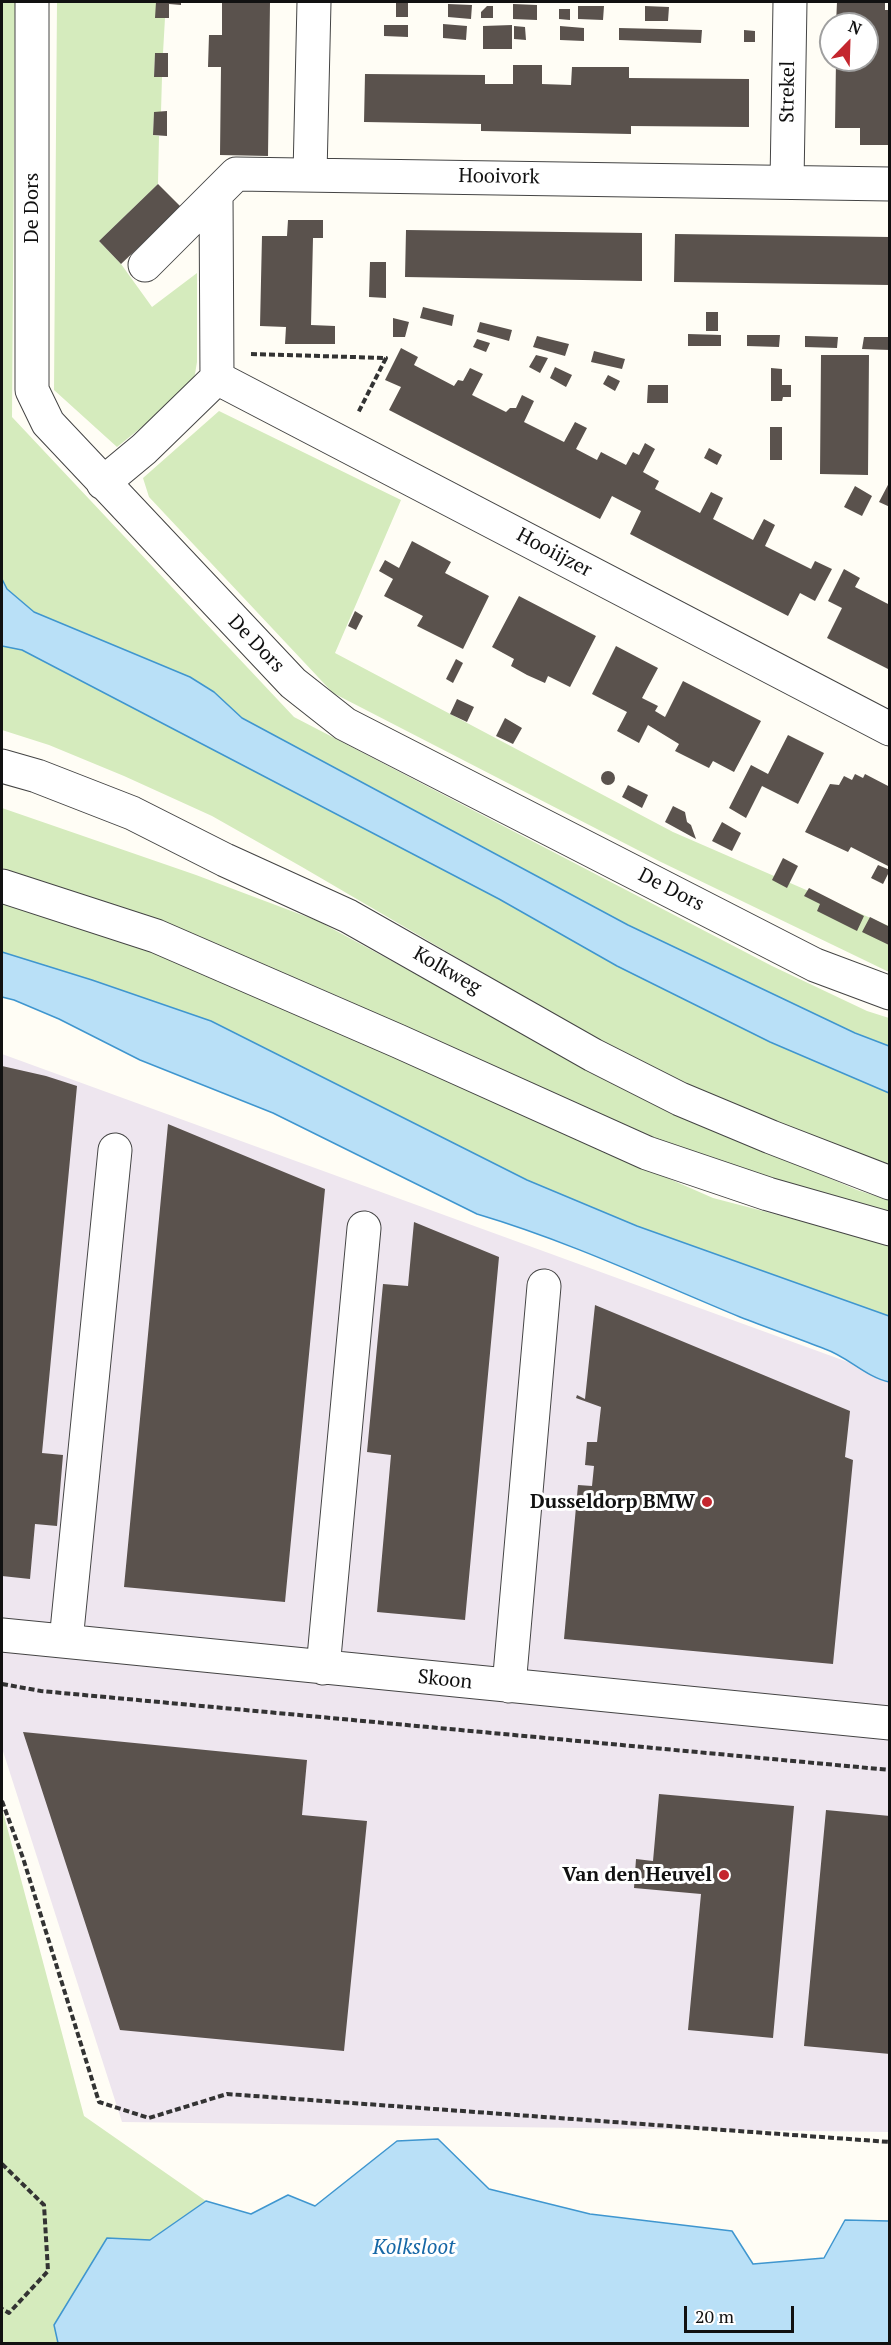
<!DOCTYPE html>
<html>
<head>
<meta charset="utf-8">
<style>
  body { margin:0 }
  #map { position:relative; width:891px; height:2345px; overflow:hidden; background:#fffdf5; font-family:"PT Serif",serif }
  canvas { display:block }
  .frame { position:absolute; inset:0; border:3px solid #111; pointer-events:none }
  .north { position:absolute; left:819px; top:12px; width:60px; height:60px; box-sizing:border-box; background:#fff; border:2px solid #a0a0a0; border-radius:50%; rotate:23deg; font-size:16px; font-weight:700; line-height:24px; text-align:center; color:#111 }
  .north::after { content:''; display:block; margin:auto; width:21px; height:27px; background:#c4262e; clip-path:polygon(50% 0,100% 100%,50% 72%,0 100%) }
  .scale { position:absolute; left:684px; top:2306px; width:110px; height:27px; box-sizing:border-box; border:3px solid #111; border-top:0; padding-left:8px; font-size:18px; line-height:21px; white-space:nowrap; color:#111; -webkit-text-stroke:4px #fff; paint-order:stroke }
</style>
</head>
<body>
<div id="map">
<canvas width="891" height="2345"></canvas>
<div class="frame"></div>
<div class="north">N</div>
<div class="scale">20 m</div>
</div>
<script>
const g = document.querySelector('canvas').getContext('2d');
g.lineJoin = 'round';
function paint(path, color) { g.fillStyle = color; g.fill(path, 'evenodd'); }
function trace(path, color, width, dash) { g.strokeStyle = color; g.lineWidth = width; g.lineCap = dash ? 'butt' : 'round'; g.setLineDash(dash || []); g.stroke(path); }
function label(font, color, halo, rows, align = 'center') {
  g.font = font + ' "PT Serif",serif'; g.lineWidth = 6; g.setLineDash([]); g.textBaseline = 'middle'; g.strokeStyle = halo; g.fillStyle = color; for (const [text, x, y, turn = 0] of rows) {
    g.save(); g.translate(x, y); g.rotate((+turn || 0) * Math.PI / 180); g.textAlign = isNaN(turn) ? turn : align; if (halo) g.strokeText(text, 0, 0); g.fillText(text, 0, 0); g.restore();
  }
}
const industrial = new Path2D(`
  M 2,1054 L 889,1377 L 889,2132 L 122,2122 L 2,1748 Z`);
const green = new Path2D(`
  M 2,2 L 15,2 L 12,417 L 294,717 L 772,966 L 867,1011 L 889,1018 L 889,1046 L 855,1033 L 628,925 L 242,718 L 214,692 L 190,677 L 34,612 L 7,589 L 2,579 Z
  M 57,2 L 156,2 L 156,18 L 165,18 L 163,53 L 155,53 L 154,77 L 162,77 L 161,112 L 154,112 L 153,135 L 159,136 L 158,184 L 99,241 L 121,264 L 152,307 L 197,273 L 197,362 L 193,386 L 117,447 L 54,390 Z
  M 219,411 L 401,500 L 335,653 L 673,832 L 889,926 L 889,972 L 661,862 L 333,693 L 149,497 L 143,478 Z
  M 2,646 L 22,650 L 499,899 L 617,966 L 770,1042 L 889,1093 L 889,1165 L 714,1098 L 586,1033 L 302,867 L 212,816 L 124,776 L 49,745 L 2,730 Z
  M 2,808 L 196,875 L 318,921 L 604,1076 L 729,1135 L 857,1190 L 889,1200 L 889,1216 L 655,1142 L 544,1094 L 340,997 L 228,950 L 128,911 L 2,868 Z
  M 2,898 L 76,922 L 308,1011 L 551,1127 L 713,1198 L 889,1244 L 889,1316 L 637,1226 L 527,1180 L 211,1021 L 92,980 L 2,952 Z
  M 2,1808 L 84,2116 L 206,2201 L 150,2240 L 107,2239 L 54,2325 L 58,2343 L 2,2343 Z`);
const water = new Path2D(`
  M 2,579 L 7,589 L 34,612 L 190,677 L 214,692 L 242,718 L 628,925 L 855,1033 L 889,1046 L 889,1093 L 770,1042 L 617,966 L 499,899 L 22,650 L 2,646 Z
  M 2,952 L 92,980 L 211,1021 L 527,1180 L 637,1226 L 889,1316 L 889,1382 C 866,1377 848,1357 825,1349 C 797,1338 768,1328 740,1317 C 653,1281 568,1241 477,1214 L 273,1113 L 140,1060 L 59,1019 L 14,1000 L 2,997 Z
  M 438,2139 L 489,2189 L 590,2214 L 732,2231 L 753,2264 L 824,2258 L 845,2220 L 889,2221 L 889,2343 L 58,2343 L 54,2325 L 107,2238 L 150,2240 L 206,2201 L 251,2214 L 288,2195 L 315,2206 L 397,2141 Z`);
const building = new Path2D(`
  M 156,2 L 181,2 L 181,5 L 169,4 L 169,18 L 155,18 Z
  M 222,2 L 270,2 L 268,156 L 220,155 L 221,67 L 208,67 L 209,35 L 222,35 Z
  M 837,2 L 885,2 L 885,10 L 890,10 L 890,145 L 860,145 L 860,128 L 835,128 L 836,60 L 867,60 L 867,24 L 836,24 Z
  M 396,3 L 408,3 L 408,17 L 396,17 Z
  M 448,4 L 472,5 L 471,19 L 448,17 Z
  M 513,4 L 537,5 L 537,20 L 513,19 Z
  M 487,6 L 493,6 L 493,18 L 481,18 L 481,12 Z
  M 578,6 L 604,6 L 603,20 L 578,19 Z
  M 645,6 L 669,7 L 668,21 L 645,21 Z
  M 559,9 L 570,9 L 570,20 L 559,19 Z
  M 443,24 L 467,26 L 466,40 L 443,38 Z
  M 384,25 L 408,25 L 408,37 L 384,36 Z
  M 512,25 L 512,49 L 483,49 L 483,26 Z
  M 514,26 L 525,27 L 526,40 L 514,39 Z
  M 560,26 L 584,28 L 584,41 L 560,40 Z
  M 619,28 L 702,30 L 701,43 L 619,40 Z
  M 744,30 L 755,31 L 755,42 L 744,42 Z
  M 155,53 L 168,53 L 168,77 L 154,77 Z
  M 513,65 L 542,65 L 542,84 L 571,85 L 572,67 L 629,67 L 629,78 L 749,79 L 749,127 L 631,126 L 631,134 L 481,131 L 481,124 L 364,122 L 365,74 L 485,75 L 485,84 L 513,84 Z
  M 167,111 L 167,136 L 153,135 L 154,112 Z
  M 158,184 L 181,207 L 121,264 L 99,241 Z
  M 288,220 L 323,220 L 323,238 L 313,238 L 311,325 L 335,326 L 335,344 L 285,344 L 286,327 L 260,326 L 262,236 L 287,236 Z
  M 406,230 L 642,233 L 642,281 L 405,277 Z
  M 675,234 L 890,237 L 890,285 L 674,282 Z
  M 370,262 L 386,262 L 386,298 L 369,297 Z
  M 423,307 L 454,315 L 452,326 L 420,318 Z
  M 706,312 L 718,312 L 718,331 L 706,331 Z
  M 393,318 L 409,322 L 405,337 L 393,337 Z
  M 480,322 L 512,330 L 509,341 L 477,332 Z
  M 688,334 L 721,335 L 721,346 L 688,346 Z
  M 747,335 L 780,335 L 779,347 L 747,346 Z
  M 537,336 L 569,344 L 565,356 L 533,347 Z
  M 805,336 L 838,337 L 837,348 L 805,347 Z
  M 864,337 L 890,337 L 890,350 L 862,349 Z
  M 477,339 L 490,343 L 486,352 L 473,347 Z
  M 401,348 L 418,357 L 414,365 L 454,386 L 458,380 L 463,381 L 470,368 L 483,374 L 472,395 L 506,412 L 510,408 L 516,408 L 522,395 L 534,401 L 524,422 L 564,442 L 575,422 L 587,428 L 576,449 L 597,460 L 601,452 L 626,465 L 633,452 L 639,455 L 645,443 L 655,449 L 643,472 L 659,481 L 655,489 L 700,513 L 711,492 L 723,498 L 713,519 L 753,540 L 764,519 L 775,525 L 765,546 L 811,569 L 815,561 L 832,569 L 815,601 L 800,593 L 788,616 L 630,534 L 641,511 L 612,496 L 600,519 L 389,410 L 401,387 L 385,380 Z
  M 594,351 L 625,359 L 622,369 L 591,362 Z
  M 536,355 L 548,358 L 540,373 L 529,367 Z
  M 821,355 L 869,355 L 868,475 L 820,474 Z
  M 555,367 L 572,375 L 566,387 L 550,378 Z
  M 771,368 L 782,369 L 782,385 L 791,385 L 791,397 L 783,397 L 782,401 L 771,401 Z
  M 608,375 L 620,381 L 615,391 L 603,384 Z
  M 648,385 L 668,385 L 668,403 L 647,403 Z
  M 770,427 L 782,427 L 782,460 L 770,460 Z
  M 709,448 L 722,455 L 717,465 L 704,458 Z
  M 890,481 L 890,507 L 879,502 Z
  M 855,486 L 872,496 L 862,516 L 844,507 Z
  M 412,541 L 451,562 L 445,573 L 489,596 L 463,649 L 417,626 L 423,616 L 384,596 L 393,579 L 379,571 L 385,560 L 399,568 Z
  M 844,569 L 860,578 L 855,587 L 890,605 L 890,670 L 827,638 L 842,608 L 828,601 Z
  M 519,596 L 596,636 L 570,687 L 548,676 L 545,683 L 527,675 L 511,666 L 514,659 L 492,647 Z
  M 355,611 L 363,616 L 356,630 L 348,626 Z
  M 616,646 L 658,668 L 642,698 L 658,706 L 655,711 L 665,717 L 683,681 L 761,721 L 734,772 L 713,761 L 709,768 L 675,751 L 679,744 L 648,725 L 639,743 L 617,731 L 627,712 L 592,694 Z
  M 456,659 L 463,663 L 453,683 L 446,679 Z
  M 457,699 L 474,707 L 467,722 L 450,714 Z
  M 505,718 L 522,728 L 513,744 L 496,736 Z
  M 788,735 L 824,753 L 798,804 L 762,786 L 746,818 L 729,808 L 751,765 L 768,774 Z
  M601 778a7 7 0 1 1 14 0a7 7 0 1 1-14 0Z
  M 855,774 L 863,778 L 865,774 L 890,787 L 890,867 L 851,847 L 848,852 L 805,832 L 830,784 L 839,785 L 844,776 L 852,780 Z
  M 628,785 L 648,795 L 642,808 L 622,797 Z
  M 673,806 L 685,812 L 687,822 L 691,825 L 696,839 L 665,822 Z
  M 722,822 L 741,833 L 732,851 L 712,841 Z
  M 783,858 L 798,866 L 787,888 L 772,880 Z
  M 878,865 L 890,870 L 883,884 L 871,878 Z
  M 809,888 L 864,916 L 857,931 L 817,911 L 820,904 L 804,896 Z
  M 870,917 L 890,927 L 889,945 L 862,932 Z
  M 2,1066 L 46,1076 L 77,1086 L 42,1453 L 63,1455 L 57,1526 L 35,1524 L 30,1579 L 2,1576 Z
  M 168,1124 L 325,1189 L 285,1602 L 124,1587 Z
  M 414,1222 L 499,1257 L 465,1620 L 377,1612 L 391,1455 L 367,1452 L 383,1284 L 408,1286 Z
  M 595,1305 L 850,1411 L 845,1457 L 853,1460 L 833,1664 L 564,1639 L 578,1485 L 592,1486 L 594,1466 L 585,1465 L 587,1442 L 597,1442 L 601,1407 L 576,1398 L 577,1395 L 585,1399 Z
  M 23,1732 L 307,1760 L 302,1815 L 367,1821 L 344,2051 L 120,2030 Z
  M 659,1794 L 794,1806 L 773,2038 L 688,2030 L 701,1894 L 634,1888 L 636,1859 L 653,1861 Z
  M 826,1810 L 890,1816 L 890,2054 L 804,2046 Z`);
const path = new Path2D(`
  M 251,354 L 386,358 L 358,413
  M 2,1684 L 41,1691 L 890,1770
  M 2,1801 L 23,1858 L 99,2102 L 149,2118 L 227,2094 L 890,2142
  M 2,2164 L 44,2205 L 48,2271 L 9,2313 L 2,2309`);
const minor = new Path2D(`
  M 32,2 L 32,390 L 48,423 L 293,683 L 345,724 L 815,965 L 890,993
  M 310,174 L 314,2
  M 787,182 L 790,2
  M 145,265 L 236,174 L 890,184
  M 217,378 L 890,729
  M 103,483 L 144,449 L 217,378 L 216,194
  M 2,766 L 37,776 L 132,813 L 225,860 L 348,916 L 593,1055 L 680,1099 L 771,1137 L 890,1183
  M 2,886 L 156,936 L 398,1041 L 647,1153 L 768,1194 L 890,1229
  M 2,1635 L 890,1723
  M 66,1641 L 115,1150
  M 323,1668 L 364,1228
  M 509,1686 L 544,1286`);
const markers = [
  [707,1502,6,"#c4262e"],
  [724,1875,6,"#c4262e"]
];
const streetNames = [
  ["Strekel",788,92,-89],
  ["Hooivork",499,177,1],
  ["De Dors",32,208,-90],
  ["Hooiijzer",554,553,28],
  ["De Dors",256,644,46],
  ["De Dors",671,890,27],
  ["Kolkweg",447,971,30],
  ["Skoon",445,1680,6]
];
const poiNames = [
  ["Dusseldorp BMW",695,1502],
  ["Van den Heuvel",712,1875]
];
const waterNames = [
  ["Kolksloot",414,2248]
];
paint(industrial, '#eee6ef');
paint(green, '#d5ebbd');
paint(water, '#b9e0f7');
trace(water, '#3f96cf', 1.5);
paint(building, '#5a524d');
trace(minor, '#444', 35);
trace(path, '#333', 4, [6, 3]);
trace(minor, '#fff', 33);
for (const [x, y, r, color] of markers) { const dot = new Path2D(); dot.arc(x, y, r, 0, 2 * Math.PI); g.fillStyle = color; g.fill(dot); trace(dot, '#fff', 2); }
label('20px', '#111', '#fff', streetNames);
label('bold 20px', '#111', '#fff', poiNames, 'right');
label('italic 21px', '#1768a6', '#fff', waterNames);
</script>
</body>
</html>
